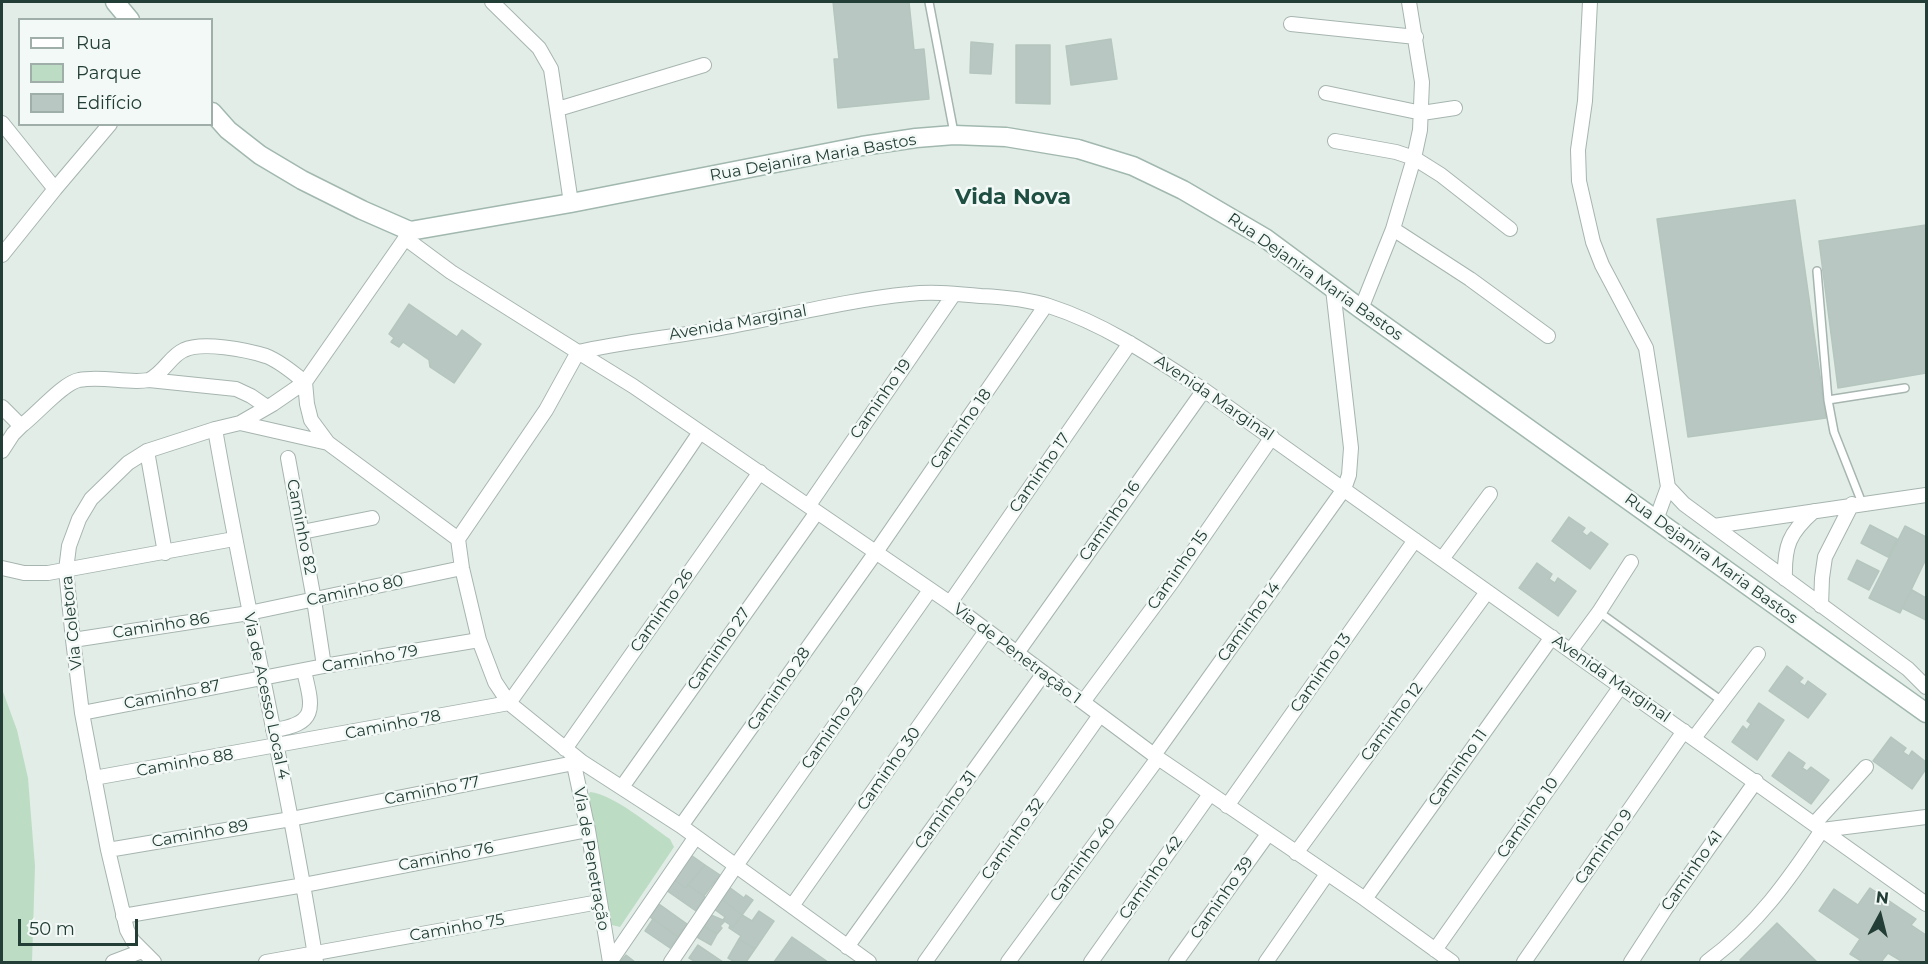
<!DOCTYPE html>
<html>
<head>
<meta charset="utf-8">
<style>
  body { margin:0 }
  #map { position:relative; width:1928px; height:964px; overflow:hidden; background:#e3ede8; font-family:Montserrat,sans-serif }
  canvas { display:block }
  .frame { position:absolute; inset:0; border:3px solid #233e36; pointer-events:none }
  .legend { position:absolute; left:18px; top:18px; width:195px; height:108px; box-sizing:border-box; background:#f3f9f6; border:2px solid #a0aea9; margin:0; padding:8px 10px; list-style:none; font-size:18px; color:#233e36 }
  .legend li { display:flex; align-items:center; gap:12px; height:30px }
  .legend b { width:30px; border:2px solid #a0aea9 }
  .north { position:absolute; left:1850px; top:886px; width:60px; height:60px; -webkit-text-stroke:4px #f3f9f6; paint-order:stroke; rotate:7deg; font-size:16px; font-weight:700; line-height:24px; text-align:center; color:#233e36 }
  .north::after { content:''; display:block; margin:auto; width:21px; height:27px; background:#233e36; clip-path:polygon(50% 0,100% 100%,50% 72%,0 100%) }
  .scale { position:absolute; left:18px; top:919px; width:120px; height:27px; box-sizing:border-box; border:3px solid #233e36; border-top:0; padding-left:8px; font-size:18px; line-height:21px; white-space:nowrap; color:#233e36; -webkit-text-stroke:4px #f3f9f6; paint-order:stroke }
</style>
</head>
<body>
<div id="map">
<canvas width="1928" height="964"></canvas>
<div class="frame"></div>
<ul class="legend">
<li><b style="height:8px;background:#fff"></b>Rua</li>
<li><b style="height:16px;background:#bcddc4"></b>Parque</li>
<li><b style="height:16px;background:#b8c7c1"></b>Edifício</li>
</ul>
<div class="north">N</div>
<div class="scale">50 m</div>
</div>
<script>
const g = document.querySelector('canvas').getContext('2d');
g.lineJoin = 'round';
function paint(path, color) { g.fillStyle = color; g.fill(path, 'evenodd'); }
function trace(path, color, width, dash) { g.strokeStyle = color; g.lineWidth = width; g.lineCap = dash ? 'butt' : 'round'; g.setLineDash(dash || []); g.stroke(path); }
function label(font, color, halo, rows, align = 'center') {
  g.font = font + ' Montserrat,sans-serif'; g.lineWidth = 5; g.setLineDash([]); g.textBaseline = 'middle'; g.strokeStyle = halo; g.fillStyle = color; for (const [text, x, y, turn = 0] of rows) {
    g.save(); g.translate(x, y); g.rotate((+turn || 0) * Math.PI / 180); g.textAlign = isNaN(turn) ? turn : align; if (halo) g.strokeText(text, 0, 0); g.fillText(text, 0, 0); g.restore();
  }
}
const green = new Path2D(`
  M 2,689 L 17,730 L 28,778 L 35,866 L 32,962 L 2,962 Z
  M 590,792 C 615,795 649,825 670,839 L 674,847 L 620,927 L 612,925 L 587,798 Z`);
const building = new Path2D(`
  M 833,2 L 909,2 L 914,50 L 924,49 L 929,99 L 838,108 L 834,59 L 839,59 Z
  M 1111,39 L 1117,79 L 1071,85 L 1066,46 Z
  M 971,42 L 993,44 L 991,74 L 970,73 Z
  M 1016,45 L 1050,45 L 1050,104 L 1016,103 Z
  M 1795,200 L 1826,418 L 1688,437 L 1657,219 Z
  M 1926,225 L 1926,373 L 1838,388 L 1819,241 Z
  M 409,304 L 457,337 L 462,330 L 481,344 L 454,383 L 430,367 L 429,360 L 403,342 L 399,347 L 391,342 L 394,338 L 389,334 Z
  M 1569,517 L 1585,528 L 1582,532 L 1587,536 L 1591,532 L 1608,544 L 1590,569 L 1552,541 Z
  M 1870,525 L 1897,539 L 1888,557 L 1861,543 Z
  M 1905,526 L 1926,537 L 1926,559 L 1900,613 L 1869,598 Z
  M 1857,560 L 1879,571 L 1869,590 L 1848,579 Z
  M 1537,563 L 1552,574 L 1549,579 L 1555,583 L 1558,578 L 1576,591 L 1558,616 L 1519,588 Z
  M 1912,590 L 1926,598 L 1926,620 L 1902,608 Z
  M 1787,666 L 1803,678 L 1799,682 L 1805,686 L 1808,681 L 1826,694 L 1808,718 L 1769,691 Z
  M 1759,703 L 1784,720 L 1757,760 L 1732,742 L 1743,726 L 1747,730 L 1751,724 L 1747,721 Z
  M 1891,737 L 1906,748 L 1903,752 L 1909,756 L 1912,751 L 1926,762 L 1926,769 L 1912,789 L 1873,761 Z
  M 1789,752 L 1805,763 L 1802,768 L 1807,771 L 1811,767 L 1829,780 L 1811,804 L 1772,776 Z
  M 688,853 L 705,865 L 685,888 L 671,877 Z
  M 705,865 L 720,875 L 704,896 L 688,885 Z
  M 671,877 L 685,888 L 688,885 L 705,897 L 696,911 L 663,888 Z
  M 729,887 L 744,898 L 746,895 L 753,900 L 742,915 L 722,899 Z
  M 1870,888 L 1916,919 L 1911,925 L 1926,935 L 1926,962 L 1903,962 L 1888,953 L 1881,962 L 1863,962 L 1850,954 L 1860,939 L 1819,911 L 1834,889 L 1858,905 Z
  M 722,899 L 742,915 L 733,927 L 723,920 L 725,917 L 714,909 Z
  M 659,904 L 687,924 L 678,937 L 650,917 Z
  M 759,911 L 774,921 L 755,949 L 739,939 L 741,936 L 729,928 L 730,925 L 733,927 L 742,915 L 752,921 Z
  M 711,915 L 725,921 L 720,926 L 722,928 L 717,934 L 704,926 Z
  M 653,919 L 678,937 L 670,948 L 645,931 Z
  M 1777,923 L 1817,962 L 1742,962 L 1740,960 Z
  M 704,926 L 717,934 L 711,945 L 697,937 Z
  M 792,937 L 828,962 L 774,962 Z
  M 739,939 L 755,949 L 746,962 L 735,962 L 728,958 Z
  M 698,945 L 723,962 L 696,962 L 689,958 Z
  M 626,955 L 635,962 L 620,962 Z`);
const service = new Path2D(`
  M 929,2 L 954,133
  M 1817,271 L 1828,400 L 1834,432 L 1862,503
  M 1828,400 L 1905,388
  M 1599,612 L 1722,701`);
const minor = new Path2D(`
  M 492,2 L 539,48 L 551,69 L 571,203
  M 1590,2 L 1585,101 L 1578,150 L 1579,181 L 1593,242 L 1602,265 L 1646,348 L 1668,487 L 1684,504 L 1908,669 L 1926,687
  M 1291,24 L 1416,37
  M 1326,93 L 1422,113 L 1455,108
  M 558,109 L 704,65
  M 2,123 L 55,189
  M 1335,141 L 1396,152 L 1414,158 L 1441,175 L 1510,229
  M 1393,229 L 1470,279 L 1548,336
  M 405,238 L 451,272 L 578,352 C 627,341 676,337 726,327 C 786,316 847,300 909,294 C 933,291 958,294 981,296 C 1003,297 1027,299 1049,306 C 1105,324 1155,358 1204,390 L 1926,904
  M 2,255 L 55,189 L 110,124
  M 1361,309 L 1393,229 L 1414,158 L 1420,130 L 1422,82 L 1409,2
  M 149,380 L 236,389 L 251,396 L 267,407
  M 305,382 L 307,404 L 311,420 L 328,443 L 458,539
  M 2,407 L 21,426 L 13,434 L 2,451
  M 240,423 L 273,404 L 305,382 L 409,233
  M 21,426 C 37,414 63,383 79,380 C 102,375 127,384 149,380 C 165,372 170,356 184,350 C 202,341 247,350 266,356 C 280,361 293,373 305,382
  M 215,429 C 246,608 288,784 316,962
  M 147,451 L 165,553
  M 288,458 L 314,600 L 324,666
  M 809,505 L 954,294
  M 1656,520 L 1668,487
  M 1714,526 L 1926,495
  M 302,532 L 372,518
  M 1442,559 L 1490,494
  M 2,568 L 24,573 L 48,573 L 234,539
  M 1785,579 C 1784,546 1789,533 1814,511
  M 950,603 L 1130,343
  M 1821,606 L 1822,578 L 1825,557 L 1852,504
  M 73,640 L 249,613 L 462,568
  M 1571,650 L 1599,612 L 1631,562
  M 1017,653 L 1204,390
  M 1083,702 L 1172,582 L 1272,437
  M 82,713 L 324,666 L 479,640
  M 273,730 C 318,724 313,708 304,671
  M 1694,738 L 1758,654
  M 565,749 L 760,472
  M 572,755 L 588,830 L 610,962
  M 1154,755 L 1344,489 L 1349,475 L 1351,448 L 1333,289
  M 94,778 L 509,703 C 573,613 639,524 700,432
  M 622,787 L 817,512
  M 1227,806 L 1415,540
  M 1815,823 L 1866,767
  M 681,826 L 876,552 L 1046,305
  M 108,850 L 291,819 L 574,763
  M 1296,853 L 1487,592
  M 1365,899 L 1552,637
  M 792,906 L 986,631
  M 123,916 L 304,885 L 588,830
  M 847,947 L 1044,673
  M 1435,950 L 1621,686
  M 113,962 L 142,951
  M 154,962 L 133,941 L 127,930 L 108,850 L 82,713 L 73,640 L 66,570 L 69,546 L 79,519 L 91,499 L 128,463 L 147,451 L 215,429 L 240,423 L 328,443
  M 266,962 L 599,902
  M 610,962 L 695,838
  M 671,962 L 735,867 L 930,590
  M 869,962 L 681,826 L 582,762 L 509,703 L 495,682 L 479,640 L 462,568 L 458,539 L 546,410 L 578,352 L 633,386 L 950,603 L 1158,758 L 1365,899 L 1452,962
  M 925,962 L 1100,715
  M 1008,962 L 1158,758
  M 1091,962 L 1210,794
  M 1176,962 L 1268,834
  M 1266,962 L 1327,874
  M 1524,962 L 1684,731
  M 1631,962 L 1666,908 L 1756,781
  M 1707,962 C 1757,925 1788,881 1822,830 L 1926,817`);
const secondary = new Path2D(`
  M 115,2 L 130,20
  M 212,112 L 228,130 L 260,155 L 302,180 L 362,210 L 410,231 L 571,203 L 862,146 L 916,138 L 954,135 L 1006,137 L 1078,149 L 1133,166 L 1183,190 L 1265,238 L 1361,309 L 1926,713`);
const streetNames = [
  ["Rua Dejanira Maria Bastos",813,158,-10],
  ["Rua Dejanira Maria Bastos",1315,277,35],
  ["Avenida Marginal",738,323,-10],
  ["Avenida Marginal",1214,398,34],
  ["Caminho 19",881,399,-55],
  ["Caminho 18",961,429,-55],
  ["Caminho 17",1040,473,-55],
  ["Caminho 16",1110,521,-55],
  ["Caminho 82",301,527,79],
  ["Rua Dejanira Maria Bastos",1711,559,36],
  ["Caminho 15",1178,570,-55],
  ["Caminho 80",355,591,-12],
  ["Caminho 26",662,611,-55],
  ["Caminho 14",1249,622,-54],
  ["Via Coletora",72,623,-96],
  ["Caminho 86",161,626,-9],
  ["Caminho 27",719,649,-55],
  ["Via de Penetração 1",1017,654,37],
  ["Caminho 79",370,659,-10],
  ["Caminho 13",1321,673,-55],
  ["Avenida Marginal",1611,679,35],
  ["Caminho 28",779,689,-55],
  ["Caminho 87",172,695,-11],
  ["Via de Acesso Local 4",266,696,78],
  ["Caminho 12",1392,722,-54],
  ["Caminho 78",393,725,-11],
  ["Caminho 29",833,728,-55],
  ["Caminho 88",185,763,-10],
  ["Caminho 11",1458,768,-55],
  ["Caminho 30",889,769,-55],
  ["Caminho 77",432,791,-11],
  ["Caminho 31",946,810,-54],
  ["Caminho 10",1528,818,-55],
  ["Caminho 89",200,834,-10],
  ["Caminho 32",1013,839,-55],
  ["Caminho 9",1604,847,-55],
  ["Caminho 76",446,857,-11],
  ["Via de Penetração",591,859,80],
  ["Caminho 40",1083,860,-54],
  ["Caminho 41",1692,871,-55],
  ["Caminho 42",1151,878,-55],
  ["Caminho 39",1222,898,-55],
  ["Caminho 75",457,928,-10]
];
const districtNames = [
  ["Vida Nova",1013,198]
];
paint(green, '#bcddc4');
paint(building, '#b8c7c1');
trace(building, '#b5c6bf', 1.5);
trace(service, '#a6b5af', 10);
trace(minor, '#a6b5af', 16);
trace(secondary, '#a1b8af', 21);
trace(service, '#fff', 7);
trace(minor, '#fff', 14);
trace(secondary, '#fff', 18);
label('16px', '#233e36', '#f3f9f6', streetNames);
label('bold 22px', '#1f4f42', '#f3f9f6', districtNames);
</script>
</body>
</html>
